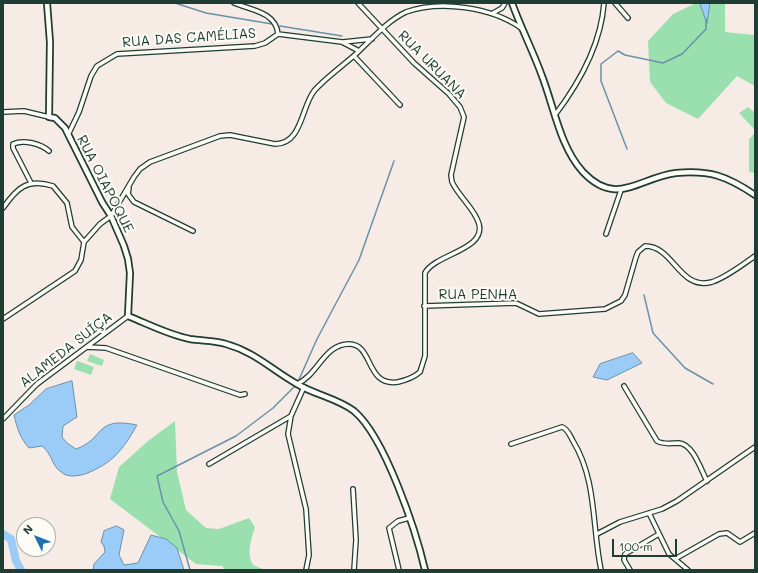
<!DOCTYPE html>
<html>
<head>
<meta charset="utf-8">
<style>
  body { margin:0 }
  #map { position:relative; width:758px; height:573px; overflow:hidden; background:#f7ebe6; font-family:Mali,sans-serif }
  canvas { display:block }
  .frame { position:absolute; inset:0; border:4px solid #1f3d34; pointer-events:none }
  .north { position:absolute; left:16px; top:517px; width:40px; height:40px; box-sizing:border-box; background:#fdfcf7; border:1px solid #a4b0a9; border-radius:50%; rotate:313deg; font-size:11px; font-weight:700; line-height:16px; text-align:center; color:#1f3d34 }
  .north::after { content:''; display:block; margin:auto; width:14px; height:18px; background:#1f6fb2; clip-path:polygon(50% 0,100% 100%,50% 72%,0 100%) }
  .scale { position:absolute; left:612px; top:539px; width:65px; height:18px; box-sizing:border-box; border:2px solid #1f3d34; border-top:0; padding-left:5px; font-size:12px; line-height:14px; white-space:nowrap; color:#1f3d34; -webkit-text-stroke:3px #fdfcf7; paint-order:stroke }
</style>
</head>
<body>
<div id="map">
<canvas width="758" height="573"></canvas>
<div class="frame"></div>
<div class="north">N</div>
<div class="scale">100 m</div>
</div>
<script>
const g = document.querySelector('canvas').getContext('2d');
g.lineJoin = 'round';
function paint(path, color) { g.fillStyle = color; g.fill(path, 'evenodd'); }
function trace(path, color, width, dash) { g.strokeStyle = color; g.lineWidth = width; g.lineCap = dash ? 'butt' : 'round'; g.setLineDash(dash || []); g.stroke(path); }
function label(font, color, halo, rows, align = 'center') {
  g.font = font + ' Mali,sans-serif'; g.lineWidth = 4; g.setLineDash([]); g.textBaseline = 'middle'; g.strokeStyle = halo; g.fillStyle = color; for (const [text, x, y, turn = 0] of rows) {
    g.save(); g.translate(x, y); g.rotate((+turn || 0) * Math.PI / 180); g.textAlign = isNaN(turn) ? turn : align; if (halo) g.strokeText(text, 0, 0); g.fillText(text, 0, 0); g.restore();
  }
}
const green = new Path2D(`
  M 696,3 L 725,3 L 725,32 L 754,35 L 755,37 L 755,86 L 737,76 L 698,119 L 666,103 L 650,82 L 648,41 L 673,14 Z
  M 748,107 L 755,113 L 755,130 L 739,113 Z
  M 755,133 L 755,173 L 749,172 L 749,139 Z
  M 90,354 L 104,360 L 102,366 L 87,361 Z
  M 77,361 L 94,367 L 91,375 L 74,369 Z
  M 175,421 L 177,472 L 186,510 L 206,528 L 219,529 L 249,518 L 255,527 C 251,541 246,552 253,565 L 265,570 L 225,570 L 222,566 L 196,564 L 110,499 L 119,467 L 148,441 Z`);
const water = new Path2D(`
  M 700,3 L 710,3 L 707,23 Z
  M 633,353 L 642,363 L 607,380 L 593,377 L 600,364 Z
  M 72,381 L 77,417 L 63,426 L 62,437 L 67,443 L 76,449 C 105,439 94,416 137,425 C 122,451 113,463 85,474 C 77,476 68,478 61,472 C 51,465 53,455 42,446 L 29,448 C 20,438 17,428 14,415 L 29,405 L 46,389 Z
  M 117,526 L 124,530 L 119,555 L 124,565 L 138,563 L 151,535 L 166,539 L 177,548 L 184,570 L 93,570 L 94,564 L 105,552 L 104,546 L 101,542 L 104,531 Z`);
const stream = new Path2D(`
  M 175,3 L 206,13 L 272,24
  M 280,26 L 342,36
  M 627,149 L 601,81 L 601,64 L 618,51 L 625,55 L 663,63 L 682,54 L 706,29 L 706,19
  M 644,295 L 653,333 L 685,368 L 713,384
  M 190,570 L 179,531 L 163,502 L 157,476 L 236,436 L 273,408 L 297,384 L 317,339 L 359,260 L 394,161`);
const river = new Path2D(`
  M 3,534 L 11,539 L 16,561 L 21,570`);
const minor = new Path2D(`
  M 234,3 C 251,10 276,12 278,34
  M 615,3 L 628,18
  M 493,13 L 502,8 L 505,3
  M 278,34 L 342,42 L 359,51
  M 343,42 L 372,39
  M 354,56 L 400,105
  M 3,112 L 24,111 L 49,117
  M 555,115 C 580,82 601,45 604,3
  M 68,135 L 79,112 L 91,76 L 97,66 L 117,54 L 255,46 L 265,43 L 278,34
  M 31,183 L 13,148 L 13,144 C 24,139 41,144 49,151
  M 129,188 L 128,194 L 134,202 L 193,231
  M 3,208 C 17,188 27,178 53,186 L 67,203 L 72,227 L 84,242
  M 606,234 L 621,190
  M 424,306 L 516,303 L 539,314 L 605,309 L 621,301 L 625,295 L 636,257 L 638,252 L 645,246 C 674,246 679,291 712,282 C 727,277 742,265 755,256
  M 3,319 L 75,271 L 81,260 L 84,242 L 100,224 L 111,216 L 134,177 L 140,169 L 150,162 L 220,136 L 230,135 L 275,144 C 302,144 301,108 314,91 C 325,78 344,65 357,53 C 372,39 387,21 406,12 C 440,0 491,7 521,28
  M 87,347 L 106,348 L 240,395 L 245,394
  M 297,384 C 318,375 324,344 349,344 C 374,344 365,387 398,382 C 407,380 413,378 420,372 L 425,356 L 425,273 C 435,254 486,250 479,224 C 475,209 459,197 452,182 L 451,175 L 464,117 L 460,107 L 449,94 L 414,63 L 358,3
  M 624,386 L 657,441 C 664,445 671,443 679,443 C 693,444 701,470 707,481
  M 304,387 L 291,416 L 288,434 L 306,509 L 309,555 L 306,570
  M 3,419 L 37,384 L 128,316
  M 511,444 L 562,427 C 568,429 570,436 573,441 C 597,480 592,527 601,570
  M 209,464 L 291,416
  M 353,489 L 356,540 L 354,570
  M 649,513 L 669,554 L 688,570
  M 597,534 L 620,522 L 662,509 L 677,501 L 755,447
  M 675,559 L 719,534 L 727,533 L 740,542 L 755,533
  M 399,570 L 389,528 L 398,521 L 409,518
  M 630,570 L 624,560 L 625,554 L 659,534`);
const tertiary = new Path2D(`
  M 47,3 L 50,42 L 49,117 L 55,118 L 65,128 L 102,202 L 111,216 L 124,246 L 128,259 L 130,273 L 128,316 C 148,324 169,335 190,339 C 202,341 214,340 226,344 C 255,352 272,370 297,384 C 315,395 337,398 354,411 C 385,437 416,531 425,570
  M 512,3 C 521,28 533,51 542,76 C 554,107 560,147 583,172 C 617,208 640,177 676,173 C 710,170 727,176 755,195`);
const streetNames = [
  ["RUA DAS CAMÉLIAS",189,38,-4],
  ["RUA URUANA",432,65,45],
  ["RUA OIAPOQUE",105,184,63],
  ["RUA PENHA",478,295],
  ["ALAMEDA SUÍÇA",66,350,-38]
];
paint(green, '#99e0ae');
paint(water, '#9bcbf7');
trace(water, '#6992a9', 1);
trace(stream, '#6992a9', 1.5);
trace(river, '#9bcbf7', 8);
trace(minor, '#1f3d34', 6);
trace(tertiary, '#1f3d34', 8);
trace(minor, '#fdfcf7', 3.5);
trace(tertiary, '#fdfcf7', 4.5);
label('14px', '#1f3d34', '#fdfcf7', streetNames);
</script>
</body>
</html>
